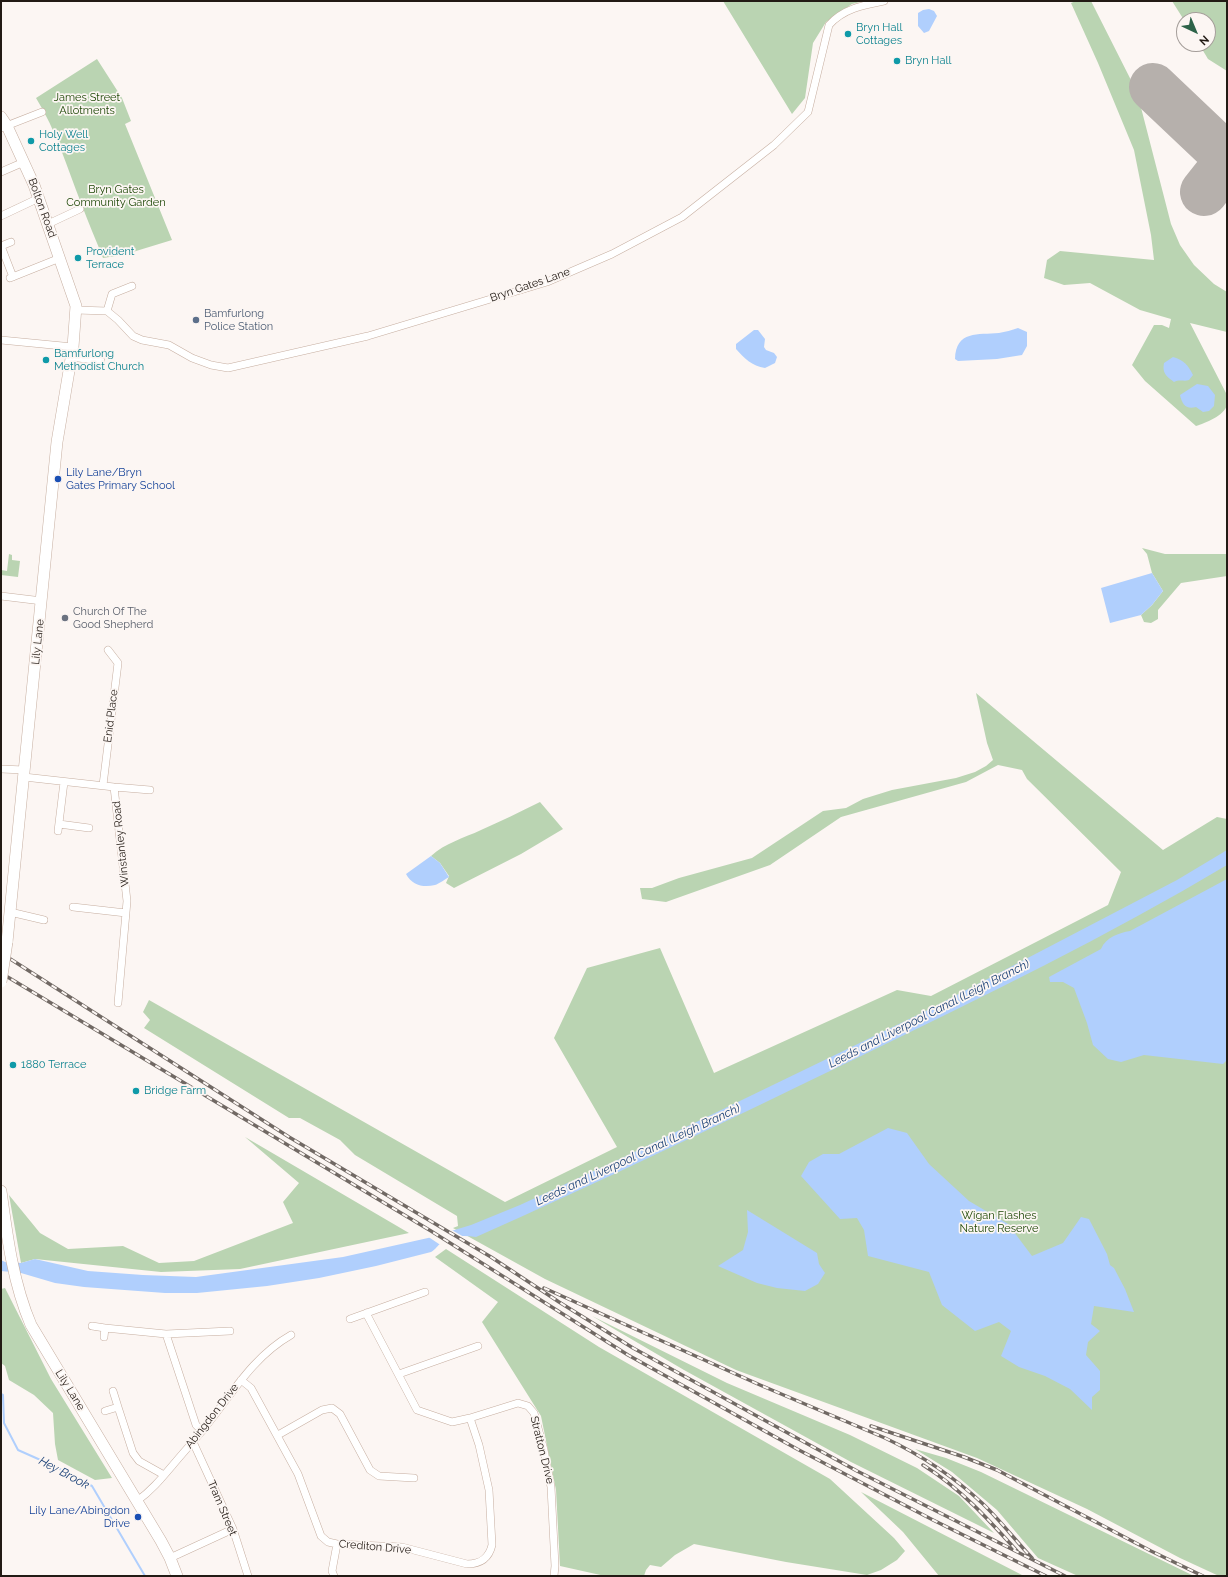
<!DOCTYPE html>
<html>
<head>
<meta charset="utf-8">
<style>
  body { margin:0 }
  #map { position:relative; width:1228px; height:1577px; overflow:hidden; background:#fcf6f3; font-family:Raleway,sans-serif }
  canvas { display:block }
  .frame { position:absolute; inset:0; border:2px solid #221a14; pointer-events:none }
  .north { position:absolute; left:1176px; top:12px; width:40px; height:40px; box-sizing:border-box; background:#fcf6f3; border:1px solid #a59e9a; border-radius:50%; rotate:136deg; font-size:11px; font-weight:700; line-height:16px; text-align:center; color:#221a14 }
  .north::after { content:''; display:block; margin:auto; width:14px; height:18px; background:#2d6349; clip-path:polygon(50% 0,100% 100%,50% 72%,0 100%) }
</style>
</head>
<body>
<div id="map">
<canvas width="1228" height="1577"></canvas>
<div class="frame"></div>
<div class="north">N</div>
</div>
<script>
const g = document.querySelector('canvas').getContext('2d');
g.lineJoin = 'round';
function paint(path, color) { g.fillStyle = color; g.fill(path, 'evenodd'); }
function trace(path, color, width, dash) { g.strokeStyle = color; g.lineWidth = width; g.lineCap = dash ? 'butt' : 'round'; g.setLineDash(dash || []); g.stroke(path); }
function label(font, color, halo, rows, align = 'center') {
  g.font = font + ' Raleway,sans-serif'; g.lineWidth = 3.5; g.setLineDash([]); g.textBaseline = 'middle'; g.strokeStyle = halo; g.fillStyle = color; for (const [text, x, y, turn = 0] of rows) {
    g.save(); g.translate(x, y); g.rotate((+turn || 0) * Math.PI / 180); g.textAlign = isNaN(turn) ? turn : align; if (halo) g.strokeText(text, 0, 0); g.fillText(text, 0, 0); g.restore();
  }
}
const green = new Path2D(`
  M 723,1 L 864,1 L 852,4 L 826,22 L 813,43 L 805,98 L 792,114 Z
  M 1076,1 L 1091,1 L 1137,92 L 1171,224 L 1180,245 L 1194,265 L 1214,284 L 1227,292 L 1227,332 L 1190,323 L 1227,395 C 1227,398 1228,402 1227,405 C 1224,416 1205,423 1196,426 L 1145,381 L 1132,365 L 1154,325 L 1162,325 L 1169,328 L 1171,319 L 1140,310 L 1090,283 L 1064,285 L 1044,278 L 1047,260 L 1060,251 L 1154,260 L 1151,235 L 1134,150 L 1098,63 L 1071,3 Z
  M 1172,1 L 1227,1 L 1227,71 L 1208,59 L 1199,44 L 1208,44 L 1208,20 L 1184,20 Z
  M 97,59 L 122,98 L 131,121 L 125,124 L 172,240 L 123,255 L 103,258 C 96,240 88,222 81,203 C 67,167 56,130 36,98 Z
  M 1142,548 L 1165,554 L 1227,554 L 1227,576 L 1181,583 L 1158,610 L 1158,619 L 1151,623 L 1144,622 L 1141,615 L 1152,605 L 1163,591 L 1152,573 L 1147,554 Z
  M 9,554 L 12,555 L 12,560 L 20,561 L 18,577 L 1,575 L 1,570 L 7,571 Z
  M 976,693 L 1163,850 L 1217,817 L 1227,819 L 1227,1576 L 1219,1576 L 1180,1558 L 1087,1509 L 977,1458 L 736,1370 L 545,1279 L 453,1228 L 458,1226 L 457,1216 L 355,1155 L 340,1140 L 300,1118 L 289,1118 L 144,1028 L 150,1020 L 143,1012 L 149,1000 L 505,1202 L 617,1147 L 554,1038 L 587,968 L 660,948 L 714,1073 L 897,990 L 931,996 L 1108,905 L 1121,872 L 1027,779 L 1022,770 L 998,765 L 966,782 L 841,817 L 770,865 L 666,902 L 642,899 L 640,888 L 652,888 L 679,878 L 752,858 L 823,811 L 846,808 L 863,799 L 892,790 L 956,778 L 975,772 L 986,766 L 993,760 L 987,743 Z
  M 540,802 L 563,829 L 521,854 L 454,888 L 446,883 L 449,876 L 440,863 L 431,856 C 445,843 464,838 481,830 C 501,821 520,812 540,802 Z
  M 245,1137 L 409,1233 L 240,1269 L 161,1272 L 35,1259 L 21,1263 L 9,1195 L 40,1233 L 68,1249 L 123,1246 L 159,1263 L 194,1261 L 293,1223 L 283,1202 L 299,1183 Z
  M 446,1249 L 599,1347 L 830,1479 L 894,1538 L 905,1551 L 897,1560 L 881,1570 L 867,1575 L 786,1562 L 694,1544 L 675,1555 L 661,1567 L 650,1565 L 646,1570 L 644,1576 L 605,1576 L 560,1566 L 556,1490 L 541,1416 L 482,1322 L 498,1302 L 435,1257 Z
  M 5,1288 L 51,1379 L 112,1478 L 95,1480 L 58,1460 L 55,1444 L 53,1413 L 34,1395 L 9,1380 L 5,1366 L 1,1363 L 1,1289 Z
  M 592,1316 L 727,1383 L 850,1435 L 917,1468 L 959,1496 L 994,1533 L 851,1462 L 684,1370 Z
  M 915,1449 L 946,1458 L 981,1472 L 1194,1576 L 1078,1576 L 1038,1558 L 997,1510 L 952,1472 Z
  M 861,1492 L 1022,1575 L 1025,1576 L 939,1576 L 903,1532 Z`);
const water = new Path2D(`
  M 929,9 L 934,11 L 937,16 L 929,31 L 924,33 L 918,26 L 918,13 L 923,10 Z
  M 1018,328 L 1027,332 L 1027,346 L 1022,355 L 997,359 L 958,361 L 955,359 C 956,330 978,335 999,333 C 1005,332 1012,330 1018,328 Z
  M 754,330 L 758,330 L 765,339 L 764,347 L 766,350 L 774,353 L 777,357 L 775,363 L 765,368 C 752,366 744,358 736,349 L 736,344 Z
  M 1173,357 C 1184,360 1188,365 1193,375 L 1189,380 C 1184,382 1180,379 1174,382 C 1166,376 1162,373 1164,363 Z
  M 1197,384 L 1208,386 L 1215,395 L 1214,406 L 1209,411 L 1203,412 L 1196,407 C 1186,410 1182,404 1180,395 Z
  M 1152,573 L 1163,591 L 1152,605 L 1141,615 L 1110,623 L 1101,588 Z
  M 1227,850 L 1227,865 C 1108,936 983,997 857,1058 C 731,1119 604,1180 476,1237 C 464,1235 451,1235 441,1243 C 437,1246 436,1249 431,1252 L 376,1266 L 319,1278 L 267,1286 L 197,1293 L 165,1293 L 84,1287 L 55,1283 L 21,1273 L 1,1271 L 1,1260 L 5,1262 L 21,1263 L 35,1259 L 88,1271 L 143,1275 L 196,1277 L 343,1257 L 428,1238 L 471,1225 L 520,1205 L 622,1158 L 930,1009 L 1177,880 Z
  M 431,856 L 440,863 L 449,877 C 445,879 439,884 435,885 C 423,888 412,885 406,874 Z
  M 1227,879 L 1227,1060 L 1223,1064 L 1144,1055 L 1121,1062 L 1108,1059 L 1093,1045 L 1087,1023 L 1074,988 L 1063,982 L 1050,982 L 1049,977 L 1101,949 C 1106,937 1119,933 1130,931 Z
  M 888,1128 L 907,1133 L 929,1164 L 969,1201 L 1008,1224 L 1032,1256 L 1063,1243 L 1081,1217 L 1089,1219 L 1107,1254 L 1110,1265 L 1114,1268 L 1125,1289 L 1134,1312 L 1094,1306 L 1091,1324 L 1100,1331 L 1088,1342 L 1086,1355 L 1100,1371 L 1100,1390 L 1092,1397 L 1092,1410 L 1070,1389 L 1045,1376 L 1019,1367 L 1001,1356 L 1011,1331 L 999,1322 L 975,1331 L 942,1305 L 929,1272 L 868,1256 L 864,1230 L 857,1218 L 840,1219 L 801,1176 L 809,1162 L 823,1154 L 839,1154 Z
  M 747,1210 L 817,1253 L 819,1264 L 825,1273 L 818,1284 L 805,1291 L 777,1288 L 757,1283 L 718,1266 L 743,1250 L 748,1232 Z`);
const pier = new Path2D(`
  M 450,1229 L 464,1237 L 461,1237 L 442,1246 L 427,1236 Z`);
const stream = new Path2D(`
  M 1,1394 L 3,1395 L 4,1423 L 18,1450 L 54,1466 L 92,1486 L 145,1576`);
const runway = new Path2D(`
  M 1153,87 L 1227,157
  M 1204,192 L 1227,163`);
const street = new Path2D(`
  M 1,128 L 42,112
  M 1,172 L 24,162
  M 1,216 L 39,198
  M 48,224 L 80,209
  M 1,246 L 13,277
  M 1,246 L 11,242
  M 10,278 L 60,258
  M 76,310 L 107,311 L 118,320 L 133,336 L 142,340 L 169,345 L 192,358 L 211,365 L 228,368 L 368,336 L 547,282 L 612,254 L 682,217 L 774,145 L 808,112 L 829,25 C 843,9 863,5 884,1
  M 107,311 L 112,294 L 132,286
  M 1,340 L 73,347
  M 71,357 L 101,361
  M 1,596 L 42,601
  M 1,769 L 24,770
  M 24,777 L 114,787 L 127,901 L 118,1003
  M 103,785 L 118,663 L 108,650
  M 114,787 L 150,790
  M 59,824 L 89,828
  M 58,831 L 64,782
  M 73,907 L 126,913
  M 10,912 L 44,920
  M 366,1313 L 417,1410 L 452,1422 L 470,1418 L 518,1403 L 528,1406 L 534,1413 L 544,1450 L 551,1487 L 555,1566 L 554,1576
  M 350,1319 L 425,1292
  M 92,1326 L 105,1328 L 104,1337
  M 105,1328 L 166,1334 L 230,1331
  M 166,1334 L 196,1425 L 202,1431
  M 399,1374 L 478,1346
  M 241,1380 L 251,1388 L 298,1474 L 321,1536 L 328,1542 L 337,1544 L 402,1547 L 467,1564 C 481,1564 489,1558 492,1545 L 489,1490 L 479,1445 L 470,1418
  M 118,1407 L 133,1453 L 139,1461 L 164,1475
  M 105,1411 L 118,1407 L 113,1391
  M 278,1435 L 322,1410 L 332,1408 L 340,1414 L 370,1470 L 379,1476 L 414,1478
  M 193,1442 L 233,1529 L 248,1576
  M 137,1501 C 151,1491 161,1479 172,1466 C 182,1454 192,1443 202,1431 C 230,1397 252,1357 291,1335
  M 170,1558 L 233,1529
  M 334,1576 L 332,1571 L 337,1544`);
const primary = new Path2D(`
  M 1,117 L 7,126 L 34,185 L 76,306 L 73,347 L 57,442 L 7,942
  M 1,1191 C 7,1236 13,1283 31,1325 L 161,1541 L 170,1558 L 177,1576`);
const rail = new Path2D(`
  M 1,953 L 289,1137 L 491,1257 L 559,1302 L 633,1348 L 857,1471 L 1065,1576
  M 1,973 L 431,1231 L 628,1355 L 797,1449 L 933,1520 L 1046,1576
  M 544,1288 L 760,1385 L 885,1438 C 921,1455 953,1476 982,1503 C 1000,1520 1015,1540 1032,1558
  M 871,1426 L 964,1457 L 997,1470 L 1151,1551 L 1203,1576
  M 923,1465 C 960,1488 988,1519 1017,1551`);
const primaryBridge = new Path2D(`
  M 1,982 L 7,942`);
const markers = [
  [848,34,4,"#0f9aa8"],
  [897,61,4,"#0f9aa8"],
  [31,141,4,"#0f9aa8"],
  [78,258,4,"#0f9aa8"],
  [196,320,4,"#5c6f8a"],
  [46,360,4,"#0f9aa8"],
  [58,479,4,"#1a4fb4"],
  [65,618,4,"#6b7280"],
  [13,1065,4,"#0f9aa8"],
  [136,1091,4,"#0f9aa8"],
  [138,1517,4,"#1a4fb4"]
];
const cultureNames = [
  ["Bryn Hall",856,28],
  ["Cottages",856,41],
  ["Bryn Hall",905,61],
  ["Holy Well",39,135],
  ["Cottages",39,148],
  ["Provident",86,252],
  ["Terrace",86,265],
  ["Bamfurlong",54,354],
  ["Methodist Church",54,367],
  ["1880 Terrace",21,1065],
  ["Bridge Farm",144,1091]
];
const parkNames = [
  ["James Street",87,98],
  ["Allotments",87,111],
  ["Bryn Gates",116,190],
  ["Community Garden",116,203],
  ["Wigan Flashes",999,1216],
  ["Nature Reserve",999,1229]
];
const streetNames = [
  ["Bolton Road",42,208,70],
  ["Bryn Gates Lane",530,285,-19],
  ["Lily Lane",38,642,-84],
  ["Enid Place",111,716,-83],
  ["Winstanley Road",121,844,-96],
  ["Lily Lane",70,1390,58],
  ["Abingdon Drive",212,1416,-52],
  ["Stratton Drive",542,1450,76],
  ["Tram Street",222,1508,67],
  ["Crediton Drive",375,1547,5]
];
const serviceNames = [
  ["Bamfurlong",204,314],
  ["Police Station",204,327]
];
const transitNames = [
  ["Lily Lane/Bryn",66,473],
  ["Gates Primary School",66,486],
  ["Lily Lane/Abingdon",130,1511,"right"],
  ["Drive",130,1524,"right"]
];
const worshipNames = [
  ["Church Of The",73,612],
  ["Good Shepherd",73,625]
];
const waterNames = [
  ["Leeds and Liverpool Canal (Leigh Branch)",929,1014,-27],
  ["Leeds and Liverpool Canal (Leigh Branch)",638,1155,-25],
  ["Hey Brook",64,1473,28]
];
paint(green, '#bad4b2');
paint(water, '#b0cffd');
paint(pier, '#fcf6f3');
trace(stream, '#b0cffd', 2);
trace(runway, '#b6b0ac', 48);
trace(street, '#c6aea0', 8);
trace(primary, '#c6aea0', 12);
trace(street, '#fff', 7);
trace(primary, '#fff', 11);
trace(rail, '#716964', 3.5);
trace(rail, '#fcf6f3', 2, [6]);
trace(primaryBridge, '#c6aea0', 12, []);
trace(primaryBridge, '#fff', 11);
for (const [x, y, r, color] of markers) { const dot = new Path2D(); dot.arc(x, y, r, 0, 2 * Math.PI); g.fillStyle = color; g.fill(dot); trace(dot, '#fcf6f3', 1.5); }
label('11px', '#0d838f', '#fcf6f3', cultureNames, 'left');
label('11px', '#1d4706', '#fcf6f3', parkNames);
label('11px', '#221a14', '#fcf6f3', streetNames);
label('11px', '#4e5e75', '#fcf6f3', serviceNames, 'left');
label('11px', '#164399', '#fcf6f3', transitNames, 'left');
label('11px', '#5b616d', '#fcf6f3', worshipNames, 'left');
label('italic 12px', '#1b4177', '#fcf6f3', waterNames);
</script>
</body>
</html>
